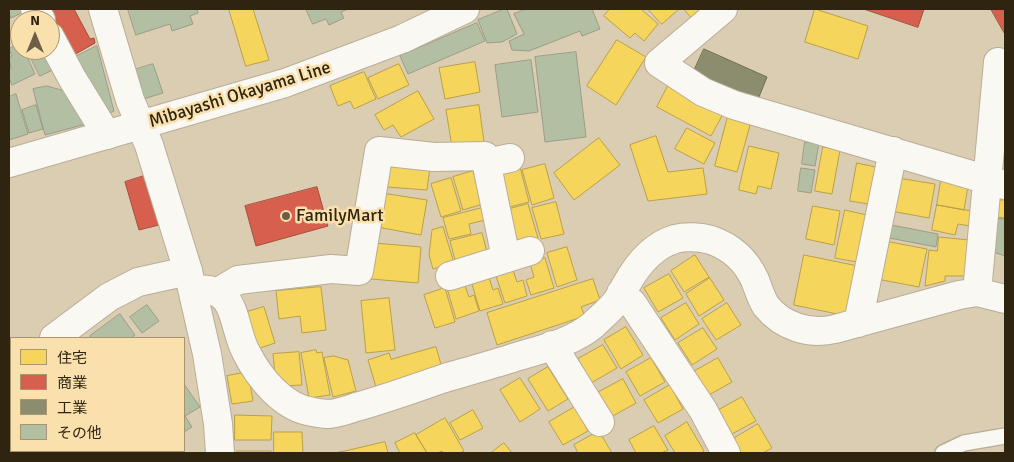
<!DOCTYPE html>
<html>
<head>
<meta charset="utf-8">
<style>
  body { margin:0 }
  #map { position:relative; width:1014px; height:462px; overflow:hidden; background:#dbcdb2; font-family:Signika,"Noto Sans JP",sans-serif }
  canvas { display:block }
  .frame { position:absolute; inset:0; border:10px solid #2e2410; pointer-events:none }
  .legend { position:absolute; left:10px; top:337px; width:175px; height:115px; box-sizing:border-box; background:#f9e0ad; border:1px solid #a8956e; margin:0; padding:6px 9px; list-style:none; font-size:15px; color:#2e2410 }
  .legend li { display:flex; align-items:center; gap:10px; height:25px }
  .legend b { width:25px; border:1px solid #a8956e }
  .north { position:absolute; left:10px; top:10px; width:50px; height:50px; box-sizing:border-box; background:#f9e0ad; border:1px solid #a8956e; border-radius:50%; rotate:0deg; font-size:14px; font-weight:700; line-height:20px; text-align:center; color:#2e2410 }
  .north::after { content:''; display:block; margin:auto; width:18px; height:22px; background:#6b5f49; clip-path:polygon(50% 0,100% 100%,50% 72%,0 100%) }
</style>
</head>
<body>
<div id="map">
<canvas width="1014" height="462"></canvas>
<div class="frame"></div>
<ul class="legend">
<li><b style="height:14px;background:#f6d55c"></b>住宅</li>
<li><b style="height:14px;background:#d6604d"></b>商業</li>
<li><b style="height:14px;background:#8c8c6e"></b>工業</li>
<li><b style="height:14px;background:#b3bfa2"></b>その他</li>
</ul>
<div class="north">N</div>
</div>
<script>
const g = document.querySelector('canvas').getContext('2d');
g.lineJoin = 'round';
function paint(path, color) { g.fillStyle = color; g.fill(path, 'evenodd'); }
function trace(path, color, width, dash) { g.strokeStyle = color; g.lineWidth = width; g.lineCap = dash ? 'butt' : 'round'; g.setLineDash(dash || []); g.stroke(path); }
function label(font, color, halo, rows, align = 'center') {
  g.font = font + ' Signika,sans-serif'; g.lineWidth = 5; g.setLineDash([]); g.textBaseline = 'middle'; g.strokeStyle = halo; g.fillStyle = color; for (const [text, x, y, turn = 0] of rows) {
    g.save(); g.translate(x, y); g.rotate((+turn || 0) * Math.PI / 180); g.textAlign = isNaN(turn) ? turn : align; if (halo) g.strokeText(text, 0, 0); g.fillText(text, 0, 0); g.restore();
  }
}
const homes = new Path2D(`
  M 229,9 L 253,9 L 269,60 L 246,66 Z
  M 610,9 L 641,9 L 658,24 L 644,41 L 635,33 L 630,38 L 604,16 Z
  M 648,9 L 679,9 L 662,24 Z
  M 684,9 L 701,9 L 691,17 Z
  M 815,9 L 868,26 L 858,59 L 805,42 Z
  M 617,40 L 646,57 L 616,105 L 587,86 Z
  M 475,62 L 480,92 L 445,99 L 439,68 Z
  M 399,64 L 409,85 L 378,99 L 368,78 Z
  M 364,72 L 376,99 L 354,109 L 350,101 L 338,106 L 330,86 Z
  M 669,84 L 723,114 L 711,136 L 657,107 Z
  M 418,91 L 434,119 L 401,137 L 393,125 L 384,130 L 375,115 Z
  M 479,105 L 484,142 L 452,147 L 446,110 Z
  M 728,116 L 751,122 L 737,172 L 715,166 Z
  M 687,128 L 715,143 L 704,164 L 675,149 Z
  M 656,136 L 668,172 L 703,168 L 707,194 L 648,201 L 630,145 Z
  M 599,138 L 620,165 L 574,200 L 554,173 Z
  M 749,146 L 779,153 L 771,189 L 758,186 L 756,194 L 739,190 Z
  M 823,147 L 840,150 L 832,194 L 815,191 Z
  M 388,163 L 430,167 L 427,190 L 387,187 Z
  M 857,163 L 880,168 L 874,205 L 850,201 Z
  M 545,164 L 554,198 L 532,205 L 522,170 Z
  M 520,167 L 529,202 L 506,208 L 497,173 Z
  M 473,171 L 483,204 L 463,210 L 453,177 Z
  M 942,175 L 969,180 L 964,210 L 937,205 Z
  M 451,178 L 461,211 L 441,217 L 431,184 Z
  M 898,178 L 935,184 L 929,218 L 891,211 Z
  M 382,193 L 427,200 L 421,235 L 377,227 Z
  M 998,200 L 1005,200 L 1005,218 L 997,217 Z
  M 556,202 L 564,234 L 541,239 L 532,208 Z
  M 528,204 L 538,238 L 515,244 L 506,210 Z
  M 937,205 L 972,211 L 970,226 L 958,224 L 955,235 L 932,230 Z
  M 813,206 L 840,211 L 834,245 L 806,239 Z
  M 482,208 L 485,220 L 469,224 L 471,234 L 449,239 L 443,218 Z
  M 845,210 L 871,216 L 862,263 L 835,258 Z
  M 443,227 L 454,263 L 433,269 L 429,255 L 432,230 Z
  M 482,233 L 487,252 L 455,260 L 450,241 Z
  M 939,237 L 969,240 L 966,276 L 945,276 L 945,281 L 925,286 L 929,250 L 937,251 Z
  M 885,241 L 927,249 L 919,287 L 877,279 Z
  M 374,243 L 421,247 L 418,283 L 371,279 Z
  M 567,247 L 577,280 L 557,287 L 547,253 Z
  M 695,255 L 709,277 L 684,292 L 671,271 Z
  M 804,255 L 858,266 L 847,316 L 794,305 Z
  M 545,258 L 554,288 L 531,295 L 526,280 L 534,277 L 530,263 Z
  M 512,267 L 517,282 L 523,280 L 527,296 L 505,303 L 495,273 Z
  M 669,274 L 683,298 L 658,312 L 644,288 Z
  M 488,275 L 493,290 L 498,288 L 503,304 L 480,311 L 471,281 Z
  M 710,278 L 724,300 L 699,316 L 686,294 Z
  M 593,279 L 600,300 L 581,307 L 585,316 L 497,345 L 487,313 Z
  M 464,283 L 469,297 L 474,295 L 479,311 L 456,319 L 447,288 Z
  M 321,287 L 326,330 L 302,333 L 300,316 L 279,319 L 276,291 Z
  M 445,288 L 455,322 L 435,328 L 424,295 Z
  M 389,298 L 395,350 L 366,353 L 361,301 Z
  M 686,303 L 699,324 L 675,340 L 661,318 Z
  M 727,303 L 741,325 L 716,340 L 702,319 Z
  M 264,307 L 275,343 L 254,350 L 243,313 Z
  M 626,327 L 643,355 L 621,369 L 604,340 Z
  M 703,328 L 717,349 L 692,365 L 678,343 Z
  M 603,345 L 617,368 L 591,383 L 578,359 Z
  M 436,347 L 442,368 L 376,387 L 368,360 L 389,353 L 391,359 Z
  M 316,350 L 317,353 L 322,352 L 330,395 L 309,398 L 301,353 Z
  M 299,352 L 302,385 L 284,386 L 275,375 L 273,354 Z
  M 334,356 L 348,360 L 356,391 L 333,397 L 324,358 Z
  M 651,358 L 665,382 L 640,396 L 626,372 Z
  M 718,358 L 732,382 L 707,396 L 693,372 Z
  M 548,367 L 568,399 L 548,411 L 528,379 Z
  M 248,372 L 253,401 L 232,404 L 227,376 Z
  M 520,378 L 540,409 L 520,422 L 500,390 Z
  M 623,379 L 636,403 L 611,417 L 597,393 Z
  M 670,385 L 683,409 L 658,423 L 644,400 Z
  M 742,397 L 756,421 L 730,435 L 717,411 Z
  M 575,407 L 588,431 L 563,445 L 549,422 Z
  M 473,410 L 483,428 L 460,440 L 450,423 Z
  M 235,415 L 272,416 L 271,440 L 235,440 Z
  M 445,418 L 464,451 L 460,453 L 444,453 L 442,451 L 437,453 L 427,453 L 416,435 Z
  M 687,422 L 704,451 L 701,453 L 675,453 L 665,436 Z
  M 758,424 L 772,448 L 763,453 L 741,453 L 733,439 Z
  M 654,426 L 668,450 L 661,453 L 636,453 L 629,440 Z
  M 599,431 L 612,453 L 578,453 L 574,445 Z
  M 274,432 L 302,432 L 303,453 L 274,453 Z
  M 415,433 L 427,453 L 400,453 L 395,443 Z
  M 385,442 L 388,453 L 333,453 L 345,451 Z
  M 504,443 L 512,453 L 491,453 Z
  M 237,451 L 271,451 L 271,453 L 237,453 Z`);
const shops = new Path2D(`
  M 46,9 L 74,9 L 90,39 L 94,38 L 95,43 L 72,56 Z
  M 864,9 L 924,9 L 918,27 Z
  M 991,9 L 1005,9 L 1005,34 Z
  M 144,176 L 159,225 L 139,230 L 125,182 Z
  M 317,187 L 328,226 L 256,246 L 245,206 Z`);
const industry = new Path2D(`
  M 704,49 L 767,77 L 757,102 L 693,73 Z`);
const building = new Path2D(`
  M 9,9 L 28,9 L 28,10 L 11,18 Z
  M 128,9 L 197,9 L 198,13 L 190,16 L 193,24 L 172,31 L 170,24 L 136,35 Z
  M 306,9 L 348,9 L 341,12 L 344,18 L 329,25 L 326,19 L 313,24 Z
  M 504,9 L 507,9 L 517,34 L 502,42 L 487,43 L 478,20 Z
  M 526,9 L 592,9 L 600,29 L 582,36 L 580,31 L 529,51 L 512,50 L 509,41 L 524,34 L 514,14 Z
  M 477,23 L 485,41 L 408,74 L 400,56 Z
  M 20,44 L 20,50 L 24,50 L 35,74 L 12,85 L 9,78 L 9,69 L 11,68 L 9,58 L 12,56 L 9,49 Z
  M 97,46 L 114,111 L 108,114 L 75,57 Z
  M 27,50 L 50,50 L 59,67 L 40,76 Z
  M 576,52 L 586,137 L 545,142 L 535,57 Z
  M 531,60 L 538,112 L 502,117 L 495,65 Z
  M 153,64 L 163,93 L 140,100 L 131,71 Z
  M 47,86 L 75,94 L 90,123 L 45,135 L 33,89 Z
  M 16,94 L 28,134 L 9,140 L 9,97 Z
  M 36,105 L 43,129 L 29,133 L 22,110 Z
  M 805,142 L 819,143 L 815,166 L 802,164 Z
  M 801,168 L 815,170 L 811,193 L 798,191 Z
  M 993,218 L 1005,219 L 1005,256 L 990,251 Z
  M 886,224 L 938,234 L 936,247 L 884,237 Z
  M 147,305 L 159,321 L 142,333 L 130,317 Z
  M 120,314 L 135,335 L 131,338 L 91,338 L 90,336 Z
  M 184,384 L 200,407 L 185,416 L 192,427 L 184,432 Z
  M 137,451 L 170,451 L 166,453 L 139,453 Z`);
const service = new Path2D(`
  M 943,453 L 964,443 L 1005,436`);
const minor = new Path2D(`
  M 35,9 L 41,20
  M 723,9 L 659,63 L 703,92 L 734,105 L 1005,185
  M 50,37 L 72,78 L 107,135
  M 486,163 L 510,158
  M 450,276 L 530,251
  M 193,290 C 239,284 231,324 246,352 C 259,378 283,408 313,412 C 318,413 324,414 329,414 C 338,413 348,410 356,407 C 386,399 415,388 445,378 C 469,371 494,364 519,356 C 543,349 573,342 593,325 C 600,318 610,310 616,302 C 620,297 623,290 626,285 C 637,265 652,246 675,239 C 686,236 701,237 711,240 C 731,247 746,260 755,280 C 758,288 761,298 766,306 C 783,327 810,335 835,329 L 959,295 L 977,292 L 1005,299
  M 218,292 L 238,280 L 331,269 L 359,271 L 379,151 L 434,157 L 485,156 L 506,258
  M 977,292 L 998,62
  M 621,293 L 632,303 L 703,410 L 726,453
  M 858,323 L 893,151
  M 54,338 L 109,297 L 138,282 L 188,271
  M 552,345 L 600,422
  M 9,363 L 11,362`);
const tertiary = new Path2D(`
  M 103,9 L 130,100 L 149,145 L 188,271 L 207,354 L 218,424 L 220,453`);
const secondary = new Path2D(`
  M 9,163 L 285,83 L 402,39 L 465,9`);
const markers = [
  [286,216,5,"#6b5f49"]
];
const streetNames = [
  ["Mibayashi Okayama Line",240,95,-17]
];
const poiNames = [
  ["FamilyMart",296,216]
];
paint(homes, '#f6d55c');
trace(homes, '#baa045', 1);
paint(shops, '#d6604d');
trace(shops, '#a44e3b', 1);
paint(industry, '#8c8c6e');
trace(industry, '#706d52', 1);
paint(building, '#b3bfa2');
trace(building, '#9b9c88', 1);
trace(service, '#b8ad97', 18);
trace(minor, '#b8ad97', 30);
trace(tertiary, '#b8ad97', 30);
trace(secondary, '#b8ad97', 30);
trace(service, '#faf8f3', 15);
trace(minor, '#faf8f3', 28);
trace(tertiary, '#faf8f3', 28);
trace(secondary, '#faf8f3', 28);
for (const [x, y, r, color] of markers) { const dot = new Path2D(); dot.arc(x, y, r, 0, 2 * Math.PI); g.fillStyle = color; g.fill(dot); trace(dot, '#f9e0ad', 2); }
label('18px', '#2e2410', '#f9e0ad', streetNames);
label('18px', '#2e2410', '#f9e0ad', poiNames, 'left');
</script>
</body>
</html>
